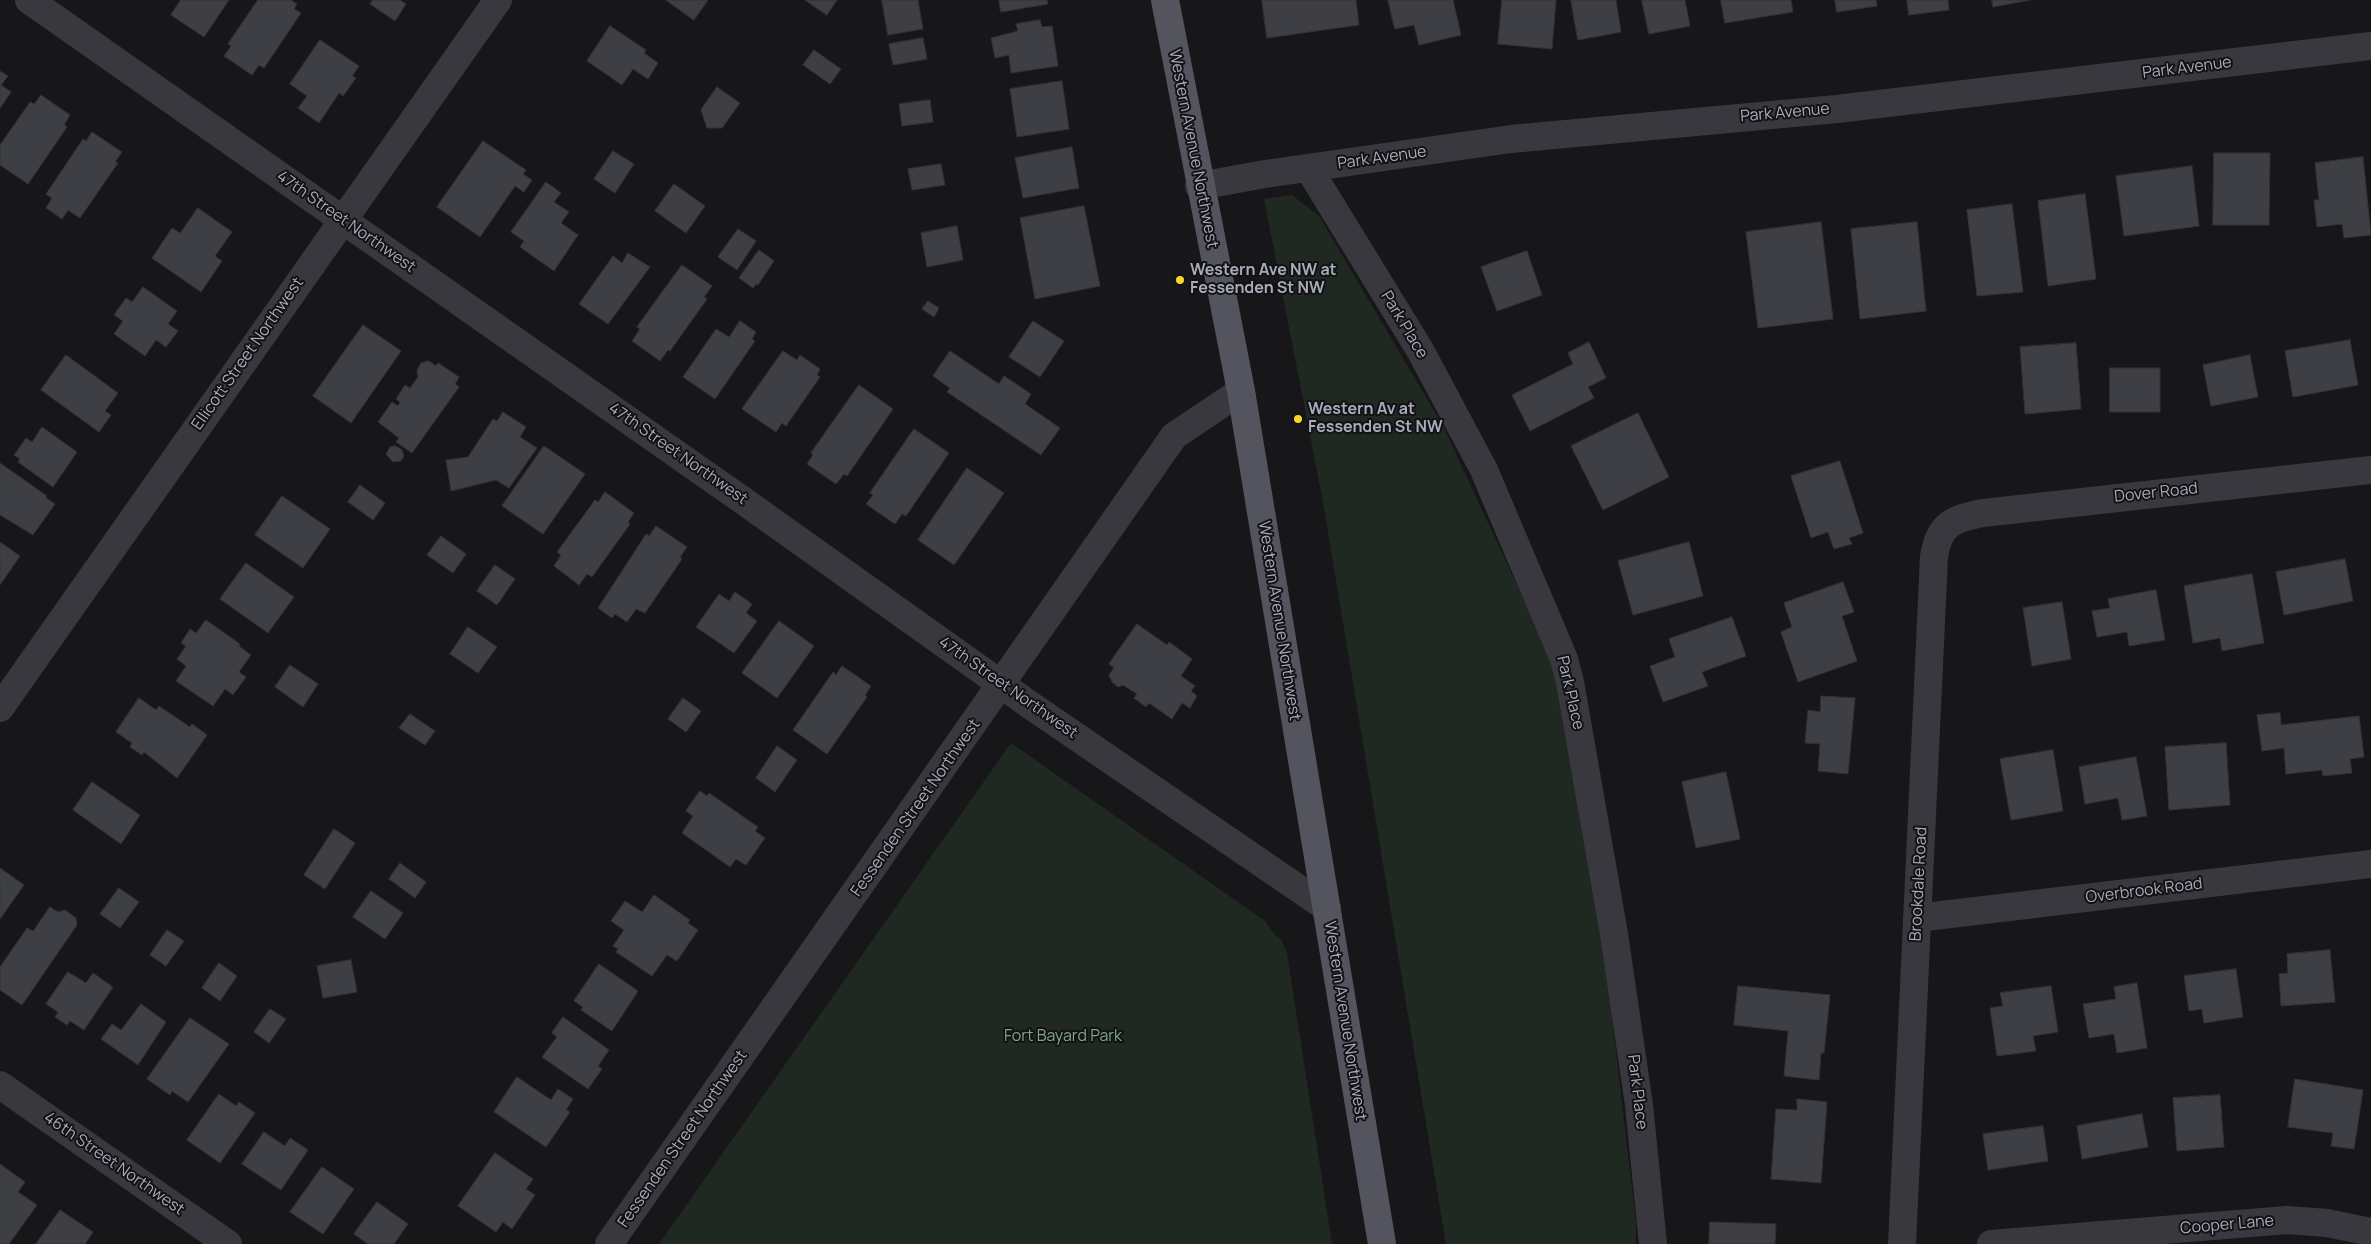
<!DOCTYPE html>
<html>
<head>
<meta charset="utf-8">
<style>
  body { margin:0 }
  canvas { display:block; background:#171719 }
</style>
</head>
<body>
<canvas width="2371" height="1244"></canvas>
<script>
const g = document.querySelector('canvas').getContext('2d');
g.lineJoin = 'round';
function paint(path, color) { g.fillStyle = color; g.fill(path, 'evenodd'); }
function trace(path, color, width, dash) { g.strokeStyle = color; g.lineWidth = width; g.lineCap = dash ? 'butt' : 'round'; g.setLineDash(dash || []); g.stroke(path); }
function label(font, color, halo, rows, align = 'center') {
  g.font = font + ' Manrope,sans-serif'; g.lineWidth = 4; g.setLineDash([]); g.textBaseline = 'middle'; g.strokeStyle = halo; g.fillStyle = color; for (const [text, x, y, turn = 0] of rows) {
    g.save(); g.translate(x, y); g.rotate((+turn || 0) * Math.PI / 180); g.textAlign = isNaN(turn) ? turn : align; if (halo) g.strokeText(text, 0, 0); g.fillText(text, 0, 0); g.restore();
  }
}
const green = new Path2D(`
  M 1292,195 L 1319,216 L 1444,428 L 1561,680 L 1599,906 L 1636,1223 L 1636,1244 L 1446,1244 L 1323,502 L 1264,199 Z
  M 1011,743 L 1265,921 L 1275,935 L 1281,939 L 1287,953 L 1332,1244 L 659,1244 Z`);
const building = new Path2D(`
  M 181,0 L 229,0 L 204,37 L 171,15 Z
  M 258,0 L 291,0 L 297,4 L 294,9 L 301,13 L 264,68 L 259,65 L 252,75 L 224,56 L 231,46 L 228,44 Z
  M 373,0 L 400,0 L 406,4 L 395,21 L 370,4 Z
  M 666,0 L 708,0 L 694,20 Z
  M 805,0 L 837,0 L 827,15 Z
  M 882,0 L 918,0 L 923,29 L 888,35 Z
  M 999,0 L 1047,0 L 1048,4 L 1001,12 Z
  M 1262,0 L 1356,0 L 1359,25 L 1267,38 Z
  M 1388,0 L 1453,0 L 1461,35 L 1419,45 L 1414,25 L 1395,29 Z
  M 1502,0 L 1556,0 L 1552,49 L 1498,44 Z
  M 1571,0 L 1616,0 L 1621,32 L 1578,40 Z
  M 1642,0 L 1685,0 L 1690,26 L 1649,34 Z
  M 1721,0 L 1791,0 L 1793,12 L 1725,23 Z
  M 1835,0 L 1876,0 L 1877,6 L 1837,12 Z
  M 1907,0 L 1948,0 L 1949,10 L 1909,15 Z
  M 1992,0 L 2030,0 L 1993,7 Z
  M 1040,20 L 1042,27 L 1052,26 L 1058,66 L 1011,73 L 1009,55 L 995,58 L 991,38 L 1018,31 L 1016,24 Z
  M 610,26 L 646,50 L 644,53 L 658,63 L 648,79 L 633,69 L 622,85 L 587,61 Z
  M 923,38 L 927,59 L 893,65 L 889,44 Z
  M 320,40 L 359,66 L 352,76 L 356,78 L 343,96 L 339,93 L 319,123 L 298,108 L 307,96 L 290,84 Z
  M 814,50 L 841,69 L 830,84 L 803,65 Z
  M 0,71 L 8,76 L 1,85 L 11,92 L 0,108 Z
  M 1062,81 L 1069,129 L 1017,137 L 1010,89 Z
  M 717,87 L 740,103 L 722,128 L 707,128 L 701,110 Z
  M 41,95 L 70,115 L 64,125 L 67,127 L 28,184 L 0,165 L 0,145 L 30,102 L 34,104 Z
  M 930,100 L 933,122 L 902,126 L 899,104 Z
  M 92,132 L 122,152 L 115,162 L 118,163 L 80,218 L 68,210 L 62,219 L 46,208 L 52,198 L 46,194 L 83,139 L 86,141 Z
  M 483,141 L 526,170 L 523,174 L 532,180 L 524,192 L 515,186 L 480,237 L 437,207 Z
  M 1072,147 L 1079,188 L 1023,198 L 1015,158 Z
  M 613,151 L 634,164 L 615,193 L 594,179 Z
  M 2214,153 L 2270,153 L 2269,225 L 2213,225 Z
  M 2363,157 L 2371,235 L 2344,238 L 2342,224 L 2317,227 L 2314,200 L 2319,200 L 2315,163 Z
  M 941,164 L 945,185 L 912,190 L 908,169 Z
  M 2192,166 L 2199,226 L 2124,236 L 2116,176 Z
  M 546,182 L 561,193 L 554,202 L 569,212 L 561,223 L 578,235 L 554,271 L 520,247 L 524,241 L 511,232 Z
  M 674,184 L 705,206 L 686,233 L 655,211 Z
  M 2085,194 L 2096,279 L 2048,286 L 2038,201 Z
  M 2012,204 L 2023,292 L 1977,296 L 1967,210 Z
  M 1084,206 L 1100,286 L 1035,299 L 1020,218 Z
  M 198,208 L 232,232 L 215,256 L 222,261 L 201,292 L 152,258 L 172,228 L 180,233 Z
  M 1821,222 L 1833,319 L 1758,328 L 1746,232 Z
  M 1917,222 L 1926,311 L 1860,319 L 1851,229 Z
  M 957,226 L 963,260 L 927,267 L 921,233 Z
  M 738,229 L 756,241 L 737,270 L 718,257 Z
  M 759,250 L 774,261 L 758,285 L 756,284 L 753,288 L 739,278 Z
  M 1527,251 L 1542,295 L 1497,311 L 1481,267 Z
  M 628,253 L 650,267 L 608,324 L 579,304 L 613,256 L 622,263 Z
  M 682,265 L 712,286 L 704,297 L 707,299 L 670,351 L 668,350 L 660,361 L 632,341 L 640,329 L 637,327 Z
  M 143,287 L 177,311 L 168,324 L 178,331 L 166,347 L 156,340 L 145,356 L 114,334 L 123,321 L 114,315 L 126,298 L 132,302 Z
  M 928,301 L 939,308 L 934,317 L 922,309 Z
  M 740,321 L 756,332 L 752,339 L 755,341 L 715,399 L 683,377 L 716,329 L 729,337 Z
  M 1033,321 L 1064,341 L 1040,377 L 1009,357 Z
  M 363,325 L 401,351 L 351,423 L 313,396 Z
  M 2350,340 L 2358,385 L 2293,397 L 2285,351 Z
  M 1589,342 L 1606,378 L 1588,387 L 1594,398 L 1530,431 L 1512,395 L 1573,364 L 1568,353 Z
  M 2076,343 L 2081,409 L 2025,414 L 2020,347 Z
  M 783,351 L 797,360 L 800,355 L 820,369 L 817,375 L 820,377 L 786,426 L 782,423 L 776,432 L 742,409 Z
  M 950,351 L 999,384 L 1004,376 L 1031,394 L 1025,404 L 1060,428 L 1041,455 L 947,392 L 950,388 L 933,376 Z
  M 66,355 L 118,393 L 105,411 L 111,415 L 99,432 L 41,390 Z
  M 2250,355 L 2258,397 L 2211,406 L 2203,365 Z
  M 429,361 L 436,366 L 438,363 L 459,377 L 455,384 L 459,387 L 412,453 L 396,442 L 399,438 L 378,422 L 392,402 L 398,406 L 400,402 L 396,399 L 405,385 L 410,388 L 418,377 L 417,370 L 421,363 Z
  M 2110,368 L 2160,368 L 2160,412 L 2110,412 Z
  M 859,385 L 893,409 L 847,476 L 844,474 L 836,484 L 807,464 L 813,455 L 811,453 Z
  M 503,412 L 526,427 L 520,437 L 537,448 L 509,488 L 496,480 L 451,491 L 446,460 L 468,457 L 493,419 L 497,421 Z
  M 1638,413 L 1669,477 L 1603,510 L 1571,446 Z
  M 42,427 L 77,452 L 53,487 L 18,462 L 20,459 L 14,455 L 26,438 L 32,442 Z
  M 914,429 L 949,453 L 906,516 L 902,514 L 895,524 L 866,504 L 873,495 L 870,493 Z
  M 396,446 L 402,450 L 404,456 L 401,461 L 393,462 L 386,454 L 390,447 Z
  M 544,446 L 585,474 L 543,534 L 502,506 Z
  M 1840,461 L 1863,533 L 1849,538 L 1852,544 L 1834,549 L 1828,532 L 1811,538 L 1791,476 Z
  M 0,463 L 47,496 L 46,498 L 55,504 L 33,535 L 0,515 Z
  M 967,468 L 1004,493 L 954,565 L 918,540 Z
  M 360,485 L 385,503 L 373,520 L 348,502 Z
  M 605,492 L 634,513 L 628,522 L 630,524 L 592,577 L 587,574 L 579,585 L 554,566 L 561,555 L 557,552 L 595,500 L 598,502 Z
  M 282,496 L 330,529 L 303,568 L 255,535 Z
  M 656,526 L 687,547 L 680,557 L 682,559 L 645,613 L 636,609 L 627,622 L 615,614 L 612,618 L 598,608 L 646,534 L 649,536 Z
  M 441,536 L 466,554 L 453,573 L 427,555 Z
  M 0,542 L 20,556 L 0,585 Z
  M 1689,542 L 1703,596 L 1633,615 L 1618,561 Z
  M 2345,559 L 2353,601 L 2284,615 L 2276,572 Z
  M 246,563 L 294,597 L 268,633 L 220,599 Z
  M 495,565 L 515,579 L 497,605 L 477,591 Z
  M 2252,574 L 2264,643 L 2222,651 L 2220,638 L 2193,643 L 2184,586 Z
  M 1843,582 L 1854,612 L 1842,616 L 1857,661 L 1798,682 L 1781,632 L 1792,627 L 1784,603 Z
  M 2156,590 L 2165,640 L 2129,646 L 2127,632 L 2097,637 L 2092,611 L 2110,608 L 2108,599 Z
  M 735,592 L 752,604 L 746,613 L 757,621 L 734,653 L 696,627 L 719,594 L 729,601 Z
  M 2062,602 L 2071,659 L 2032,666 L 2023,608 Z
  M 1732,617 L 1746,656 L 1702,672 L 1708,686 L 1663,702 L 1650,666 L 1675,657 L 1669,639 Z
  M 206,620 L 240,644 L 239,646 L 251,655 L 239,672 L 246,677 L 233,695 L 225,689 L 213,706 L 176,681 L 186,666 L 177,659 L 186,646 L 181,643 L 190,629 L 196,633 Z
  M 779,621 L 814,646 L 777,698 L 742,673 Z
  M 1137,624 L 1167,645 L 1169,642 L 1192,659 L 1181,676 L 1195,686 L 1191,691 L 1197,696 L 1190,708 L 1182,703 L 1172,719 L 1149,703 L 1146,707 L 1134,698 L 1137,694 L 1123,685 L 1118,687 L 1112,682 L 1109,675 L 1114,668 L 1109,664 Z
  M 468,627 L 497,647 L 478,673 L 450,654 Z
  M 290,665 L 318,684 L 303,707 L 275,687 Z
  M 842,666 L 871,686 L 865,695 L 867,697 L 827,754 L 793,730 L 833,672 L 836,675 Z
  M 1821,696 L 1855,698 L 1848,774 L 1818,771 L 1820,744 L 1805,743 L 1808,710 L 1820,712 Z
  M 139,698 L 156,710 L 159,706 L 190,727 L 192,724 L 207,735 L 177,778 L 144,752 L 142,755 L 130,747 L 132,743 L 116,732 Z
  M 683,698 L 701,711 L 686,732 L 668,719 Z
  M 2280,713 L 2281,725 L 2359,716 L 2364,757 L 2350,759 L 2352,773 L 2323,776 L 2322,770 L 2286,774 L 2284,748 L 2262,751 L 2257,715 Z
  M 410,714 L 435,731 L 425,745 L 399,728 Z
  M 2226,743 L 2230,805 L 2169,810 L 2165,747 Z
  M 777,746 L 797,760 L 775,792 L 756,778 Z
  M 2053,750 L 2063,811 L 2011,820 L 2000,759 Z
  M 2136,757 L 2147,816 L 2122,820 L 2118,798 L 2085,804 L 2079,767 Z
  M 1726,772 L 1740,839 L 1696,848 L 1682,782 Z
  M 92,782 L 140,815 L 121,844 L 73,810 Z
  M 700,791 L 707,796 L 709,793 L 758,827 L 755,831 L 765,838 L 746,865 L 736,859 L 730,867 L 682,833 L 693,816 L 686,811 Z
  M 334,829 L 355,843 L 325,889 L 304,875 Z
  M 400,863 L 426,882 L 415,898 L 389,879 Z
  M 0,868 L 24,885 L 0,919 Z
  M 119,888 L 139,902 L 120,928 L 100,914 Z
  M 371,891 L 403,913 L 385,939 L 353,917 Z
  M 654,895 L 690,920 L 688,923 L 698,930 L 677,961 L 667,955 L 652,976 L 616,952 L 618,949 L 613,946 L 624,930 L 611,921 L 625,901 L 642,912 Z
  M 50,907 L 58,912 L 65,910 L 76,918 L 77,925 L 22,1005 L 0,990 L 0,967 L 27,928 L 33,931 Z
  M 167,930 L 184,941 L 166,966 L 150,955 Z
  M 2330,950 L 2335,1002 L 2281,1006 L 2279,974 L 2288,973 L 2287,954 Z
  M 351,960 L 357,992 L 323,998 L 317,966 Z
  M 219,963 L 237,976 L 220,1001 L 202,988 Z
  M 599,964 L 638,991 L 612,1031 L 581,1010 L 583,1007 L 574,1001 Z
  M 2236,969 L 2243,1017 L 2204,1023 L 2202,1009 L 2189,1011 L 2184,976 Z
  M 68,972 L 86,983 L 93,973 L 113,987 L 84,1030 L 70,1021 L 67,1025 L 55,1017 L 58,1012 L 46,1004 Z
  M 2137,983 L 2147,1048 L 2117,1053 L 2114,1034 L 2089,1038 L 2083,1004 L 2116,999 L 2114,987 Z
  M 1738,986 L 1830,995 L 1824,1053 L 1821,1053 L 1819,1080 L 1784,1076 L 1788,1031 L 1734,1025 Z
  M 2051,986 L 2058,1032 L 2033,1036 L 2036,1051 L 1997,1056 L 1990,1008 L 2003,1006 L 2000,993 Z
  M 141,1004 L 166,1022 L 138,1065 L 101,1039 L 112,1024 L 121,1030 Z
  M 270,1009 L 286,1019 L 269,1043 L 254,1032 Z
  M 563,1017 L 609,1050 L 598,1066 L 602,1069 L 588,1089 L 542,1057 L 557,1037 L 552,1033 Z
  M 190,1018 L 229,1044 L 188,1102 L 172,1091 L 170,1095 L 147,1079 Z
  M 517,1077 L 551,1100 L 558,1089 L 573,1099 L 566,1110 L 570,1112 L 546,1147 L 494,1112 Z
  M 2295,1079 L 2363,1090 L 2354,1149 L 2331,1146 L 2333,1133 L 2288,1127 Z
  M 219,1094 L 236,1106 L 239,1102 L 255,1113 L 220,1163 L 187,1140 Z
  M 2220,1095 L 2224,1147 L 2177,1151 L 2173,1098 Z
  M 1797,1099 L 1827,1102 L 1821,1183 L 1771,1179 L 1776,1109 L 1797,1110 Z
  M 2142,1114 L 2148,1147 L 2082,1159 L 2077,1126 Z
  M 2043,1126 L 2048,1161 L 1988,1170 L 1983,1134 Z
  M 264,1132 L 285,1146 L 290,1138 L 308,1150 L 281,1190 L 242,1164 Z
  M 495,1153 L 533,1179 L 526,1189 L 535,1195 L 512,1229 L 503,1222 L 496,1232 L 458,1206 Z
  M 0,1164 L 25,1182 L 18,1192 L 37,1205 L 9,1244 L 0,1244 Z
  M 322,1167 L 354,1189 L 323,1234 L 290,1212 Z
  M 377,1202 L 408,1224 L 394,1244 L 368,1244 L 354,1234 Z
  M 60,1210 L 93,1232 L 85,1244 L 36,1244 Z
  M 1710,1222 L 1776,1224 L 1775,1244 L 1709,1244 Z`);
const minor = new Path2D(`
  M 29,0 L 745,502 L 1033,707 L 1327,908
  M 1309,169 L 1420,350 L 1484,470 L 1564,659 L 1570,682 L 1614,934 L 1639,1105 L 1653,1244
  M 1199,186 L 1265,174 L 1511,139 L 1837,109 L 2371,46
  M 0,708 L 498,0
  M 1917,918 L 2371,864
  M 0,1085 L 228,1244
  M 609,1244 L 1174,436 L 1241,391
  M 1902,1244 L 1934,557 C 1939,524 1952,519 1983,513 L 2371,470
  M 1991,1244 L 2287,1220 L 2327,1223 L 2371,1232`);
const major = new Path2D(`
  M 1165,0 L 1241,391 L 1382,1244`);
const markers = [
  [1180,280,5,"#fcd52c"],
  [1298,419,5,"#fcd52c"]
];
const streetNames = [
  ["Park Avenue",2187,68,-7],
  ["Park Avenue",1785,113,-5],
  ["Western Avenue Northwest",1193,149,79],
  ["Park Avenue",1382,158,-8],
  ["47th Street Northwest",346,222,35],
  ["Park Place",1404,325,59],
  ["Ellicott Street Northwest",248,354,-55],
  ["47th Street Northwest",678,454,35],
  ["Dover Road",2156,493,-6],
  ["Western Avenue Northwest",1279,621,81],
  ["47th Street Northwest",1008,688,35],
  ["Park Place",1570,693,77],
  ["Fessenden Street Northwest",916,808,-55],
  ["Brookdale Road",1919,884,-87],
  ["Overbrook Road",2144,891,-7],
  ["Western Avenue Northwest",1345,1021,81],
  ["Park Place",1637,1092,83],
  ["Fessenden Street Northwest",683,1139,-55],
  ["46th Street Northwest",114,1164,35],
  ["Cooper Lane",2227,1225,-5]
];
const poiNames = [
  ["Western Ave NW at",1190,271],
  ["Fessenden St NW",1190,289],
  ["Western Av at",1308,410],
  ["Fessenden St NW",1308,428]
];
const parkNames = [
  ["Fort Bayard Park",1063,1037]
];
paint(green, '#1f2821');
paint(building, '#3e3f44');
trace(building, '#323135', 1);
trace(minor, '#38383e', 28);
trace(major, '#54545e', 28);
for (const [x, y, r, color] of markers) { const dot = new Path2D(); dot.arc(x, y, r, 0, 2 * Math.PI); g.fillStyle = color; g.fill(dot); trace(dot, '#121214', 2); }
label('16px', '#a8abba', '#121214', streetNames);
label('bold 16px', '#a8abba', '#121214', poiNames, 'left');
label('16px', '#7ea687', '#121214', parkNames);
</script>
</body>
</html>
